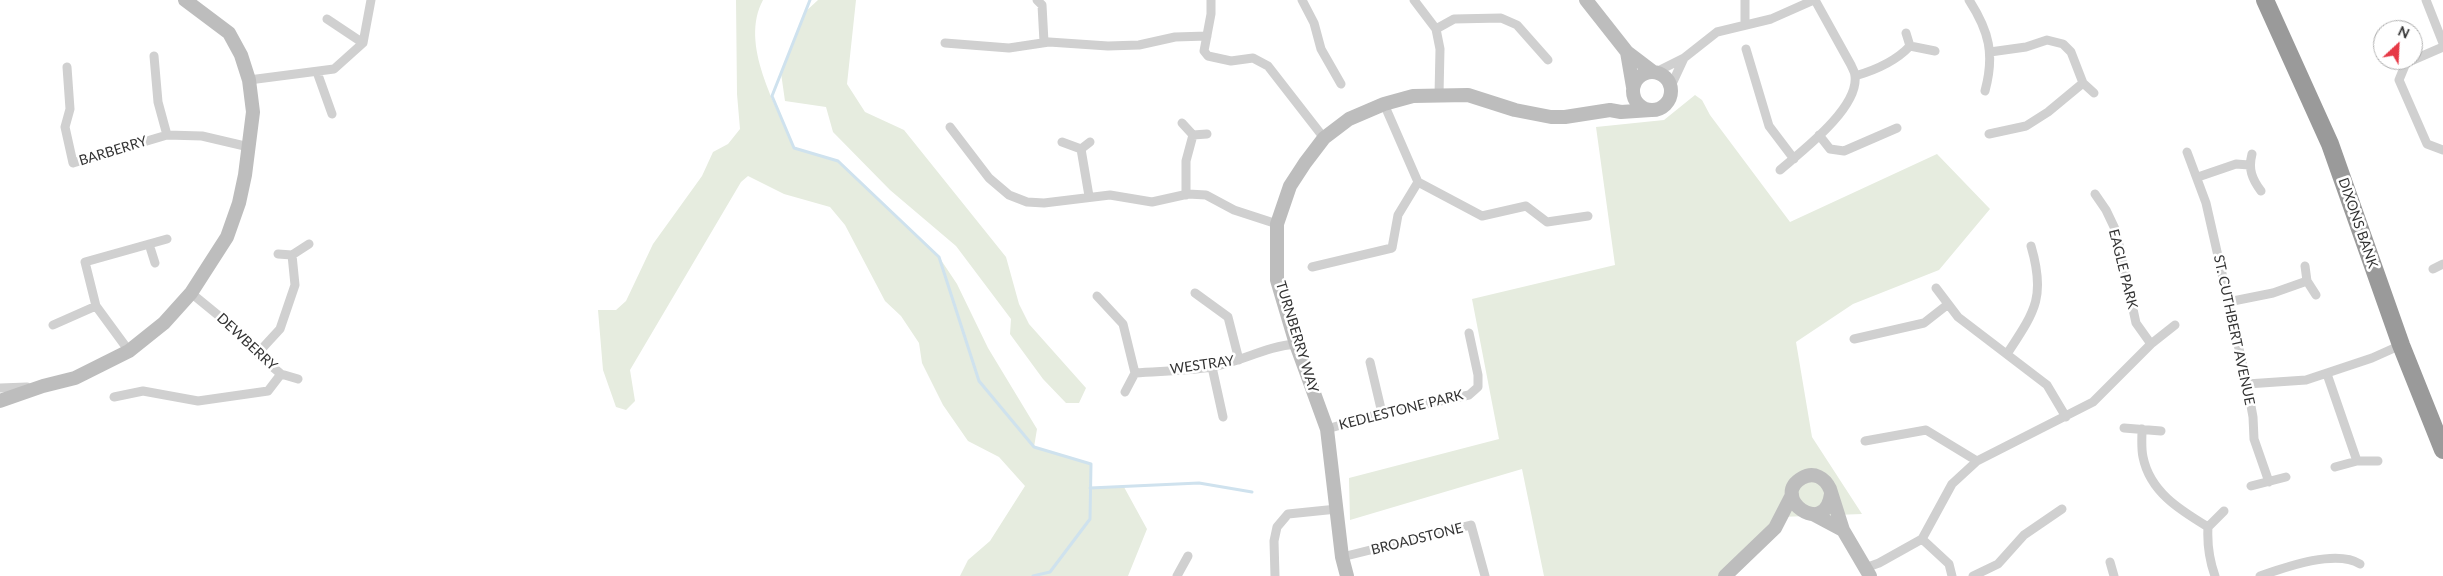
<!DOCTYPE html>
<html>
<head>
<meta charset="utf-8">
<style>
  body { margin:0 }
  #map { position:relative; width:2443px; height:576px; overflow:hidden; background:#fff; font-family:Lato,sans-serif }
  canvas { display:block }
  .north { position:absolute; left:2373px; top:20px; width:50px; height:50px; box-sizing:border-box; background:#fff; border:1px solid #adadad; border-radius:50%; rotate:25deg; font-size:14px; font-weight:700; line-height:20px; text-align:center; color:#333 }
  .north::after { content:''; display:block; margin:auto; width:18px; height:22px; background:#e63946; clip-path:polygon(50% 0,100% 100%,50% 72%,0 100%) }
</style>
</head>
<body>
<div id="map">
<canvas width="2443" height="576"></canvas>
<div class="north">N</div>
</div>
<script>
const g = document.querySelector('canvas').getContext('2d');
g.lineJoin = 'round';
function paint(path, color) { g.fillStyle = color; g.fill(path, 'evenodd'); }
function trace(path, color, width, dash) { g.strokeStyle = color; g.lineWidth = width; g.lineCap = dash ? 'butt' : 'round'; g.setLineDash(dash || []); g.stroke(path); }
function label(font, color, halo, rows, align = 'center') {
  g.font = font + ' Lato,sans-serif'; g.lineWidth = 5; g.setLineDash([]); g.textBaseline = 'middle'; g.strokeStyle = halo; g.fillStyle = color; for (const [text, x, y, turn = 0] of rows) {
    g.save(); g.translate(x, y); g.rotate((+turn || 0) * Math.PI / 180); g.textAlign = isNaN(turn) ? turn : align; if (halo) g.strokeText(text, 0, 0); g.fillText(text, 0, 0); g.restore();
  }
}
const green = new Path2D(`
  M 736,0 L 763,0 C 739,44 776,105 794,147 L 838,161 L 939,257 L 957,284 L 988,348 L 1037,429 L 1034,447 L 1091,464 L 1091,488 L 1124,487 L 1147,529 L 1128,576 L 960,576 L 968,560 L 990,541 L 1025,486 L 999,457 L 968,441 L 943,405 L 922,363 L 919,343 L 901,316 L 885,301 L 845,225 L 830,207 L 784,194 L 748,176 L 741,182 L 630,370 L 635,401 L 626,410 L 616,407 L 603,370 L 598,310 L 616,310 L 626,301 L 653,244 L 702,176 L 713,152 L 728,144 L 740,129 L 737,94 Z
  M 818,0 L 856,0 L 847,84 L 865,112 L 904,130 L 1006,257 L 1019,304 L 1029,324 L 1086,388 L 1079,403 L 1066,403 L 1043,379 L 1010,334 L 1011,319 L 956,246 L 890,190 L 833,132 L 826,107 L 785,101 L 781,73 L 805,12 Z
  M 1695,95 L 1702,100 L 1710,115 L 1790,222 L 1937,154 L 1990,209 L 1939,270 L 1853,304 L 1796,342 L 1812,437 L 1862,514 L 1780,517 L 1718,576 L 1544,576 L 1522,469 L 1350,520 L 1349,478 L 1499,439 L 1472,299 L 1615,265 L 1596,127 L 1664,120 Z`);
const stream = new Path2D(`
  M 810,0 L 772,96 L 794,148 L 838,161 L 939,257 L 979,381 L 1034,447 L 1091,464 L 1090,519 L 1050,572 L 1033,576
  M 1090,488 L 1199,483 L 1252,492`);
const street = new Path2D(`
  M 1037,0 L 1042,5 L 1044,42
  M 1211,0 L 1211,14 L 1204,51 L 1208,56 L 1231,61 L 1253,58 L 1268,66 L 1324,138
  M 1302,0 L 1314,23 L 1321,49 L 1341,84
  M 1414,0 L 1436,29 L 1440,49 L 1439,95
  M 1745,0 L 1745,24
  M 1969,0 C 1989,31 1995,54 1985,91
  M 2426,0 L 2443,43
  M 327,19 L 363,43
  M 1436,29 L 1454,19 L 1501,18 L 1517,25 L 1548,60
  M 1906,33 L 1910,46 L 1935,51
  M 945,43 L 1009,48 L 1049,42 L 1108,46 L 1139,45 L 1175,37 L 1207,36
  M 1746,49 L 1769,126 L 1794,159
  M 1990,52 L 2026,47 L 2047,40 L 2063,44 L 2071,52 L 2083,83 L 2094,93
  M 154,56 L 158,102 L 167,135
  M 2412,60 L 2406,63 L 2399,80 L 2427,144 L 2443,150
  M 2413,60 L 2443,47
  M 67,67 L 70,109 L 65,127 L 73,163 L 167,135 L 202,136 L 249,147
  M 317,72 L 332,114
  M 1656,72 L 1684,58 L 1717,32 L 1771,19 L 1814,0
  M 1855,76 C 1876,70 1895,62 1910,46
  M 249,80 L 334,69 L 363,43 L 371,0
  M 1671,86 L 1684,58
  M 1384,104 L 1418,182 L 1482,216 L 1526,206 L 1547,222 L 1588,216
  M 1182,123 L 1193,135 L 1207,134
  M 950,127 L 989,178 L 1009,195 L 1027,202 L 1044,203 L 1110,195 L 1152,202 L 1188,194 L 1206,195 L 1234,210 L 1277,224
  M 1989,134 L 2026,126 L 2048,112 L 2083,83
  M 1819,135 L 1830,149 L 1844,151 L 1897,128
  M 1062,142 L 1081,149 L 1090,142
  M 1081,149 L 1089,196
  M 2187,152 L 2206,203 L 2247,384 L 2253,417 L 2254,439 L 2269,482
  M 2252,154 C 2248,169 2252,179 2261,191
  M 1780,170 C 1802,151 1859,108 1855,76 C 1855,72 1852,68 1851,65 L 1815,0
  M 2198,177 L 2236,164 L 2249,165
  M 2095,194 L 2106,210 L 2116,231 L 2136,323 L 2151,344
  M 1186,195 L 1186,161 L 1193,135
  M 149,244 L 155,263
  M 278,254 L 292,255 L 309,244
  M 2305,266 L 2307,281 L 2316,295
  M 1312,267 L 1392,248 L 1398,215 L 1418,182
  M 2433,269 L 2443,264
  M 1936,288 L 1958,317 L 2047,385 L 2066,417
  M 1195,293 L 1228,317 L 1239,360
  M 1097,296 L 1123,324 L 1135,373
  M 2228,302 L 2273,293 L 2307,281
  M 53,325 L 96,306
  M 1854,339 L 1924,323 L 1947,305
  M 129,351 L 96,306 L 85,262 L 167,239
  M 257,354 L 280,329 L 295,285 L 292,255
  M 2007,354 C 2035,311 2046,297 2031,246
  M 1370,362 L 1382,413
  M 1212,367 L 1223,417
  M 281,374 L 298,379
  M 2327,374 L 2357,461
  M 2247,384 L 2306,380 L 2372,358 L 2401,345
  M 0,388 L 27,387
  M 1125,392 L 1135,373 C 1160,371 1186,371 1211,367 C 1241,362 1266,346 1296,344
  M 114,397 L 143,391 L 198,401 L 268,391 L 281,374 L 257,354 L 246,338 L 191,293
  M 2124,428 L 2161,431
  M 1327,429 L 1382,413 L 1469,395 L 1478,387 L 1478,375 L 1469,333
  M 2142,429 C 2142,438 2141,448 2143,457 C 2150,492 2180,510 2208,527 C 2207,545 2209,559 2215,576
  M 1865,441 L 1926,430 L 1977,461
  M 2335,467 L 2357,461 L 2378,461
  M 2251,486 L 2286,477
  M 2208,527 L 2224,511
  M 1922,539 L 1949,564 L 1952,576
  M 1342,557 L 1471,525 L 1485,576
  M 2110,562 L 2114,576
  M 1865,568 L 1879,563 L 1922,539 L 1952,484 L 1977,461 L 2093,402 L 2151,344 L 2175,325
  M 1177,576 L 1188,556
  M 1275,576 L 1274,541 L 1277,527 L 1288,514 L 1337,509
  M 1973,576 L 1998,564 L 2024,535 L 2062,509
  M 2260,576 C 2286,567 2336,549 2360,564`);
const secondary = new Path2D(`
  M 1586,0 L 1627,52 L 1652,71
  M 1627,52 L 1633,87
  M1633 91a19 19 0 1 1 38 0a19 19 0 1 1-38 0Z
  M 0,401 L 43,386 L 75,378 L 129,351 L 164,323 L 191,293 L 227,237 L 239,203 L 245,175 L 253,112 L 249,80 L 241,55 L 229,33 L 185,0
  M 1831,494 C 1825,539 1769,497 1802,478 C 1814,471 1825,478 1830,489 L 1843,530 L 1870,576
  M 1813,514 L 1843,530
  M 1347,576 L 1342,557 L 1327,429 L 1296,344 L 1277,280 L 1277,224 L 1290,186 L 1305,163 L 1324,138 L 1349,119 L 1384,104 L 1413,96 L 1468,95 L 1515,110 L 1551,117 L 1565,117 L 1610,110 L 1621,112 L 1651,110
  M 1725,576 L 1775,528 L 1792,495`);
const highway = new Path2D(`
  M 2265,0 L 2330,144 L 2401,345 L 2443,450`);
const streetNames = [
  ["BARBERRY",113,151,-17],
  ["DIXONS BANK",2358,223,71],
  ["EAGLE PARK",2123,269,76],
  ["ST. CUTHBERT AVENUE",2234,330,78],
  ["TURNBERRY WAY",1297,337,73],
  ["DEWBERRY",247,342,43],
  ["WESTRAY",1202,365,-8],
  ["KEDLESTONE PARK",1401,410,-14],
  ["BROADSTONE",1417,539,-14]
];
paint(green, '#e6ecdf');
trace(stream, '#cfe2ee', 3);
trace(street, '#d0d0d0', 9);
trace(secondary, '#bdbdbd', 14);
trace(highway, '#9a9a9a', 18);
label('14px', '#333', '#fff', streetNames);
</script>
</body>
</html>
